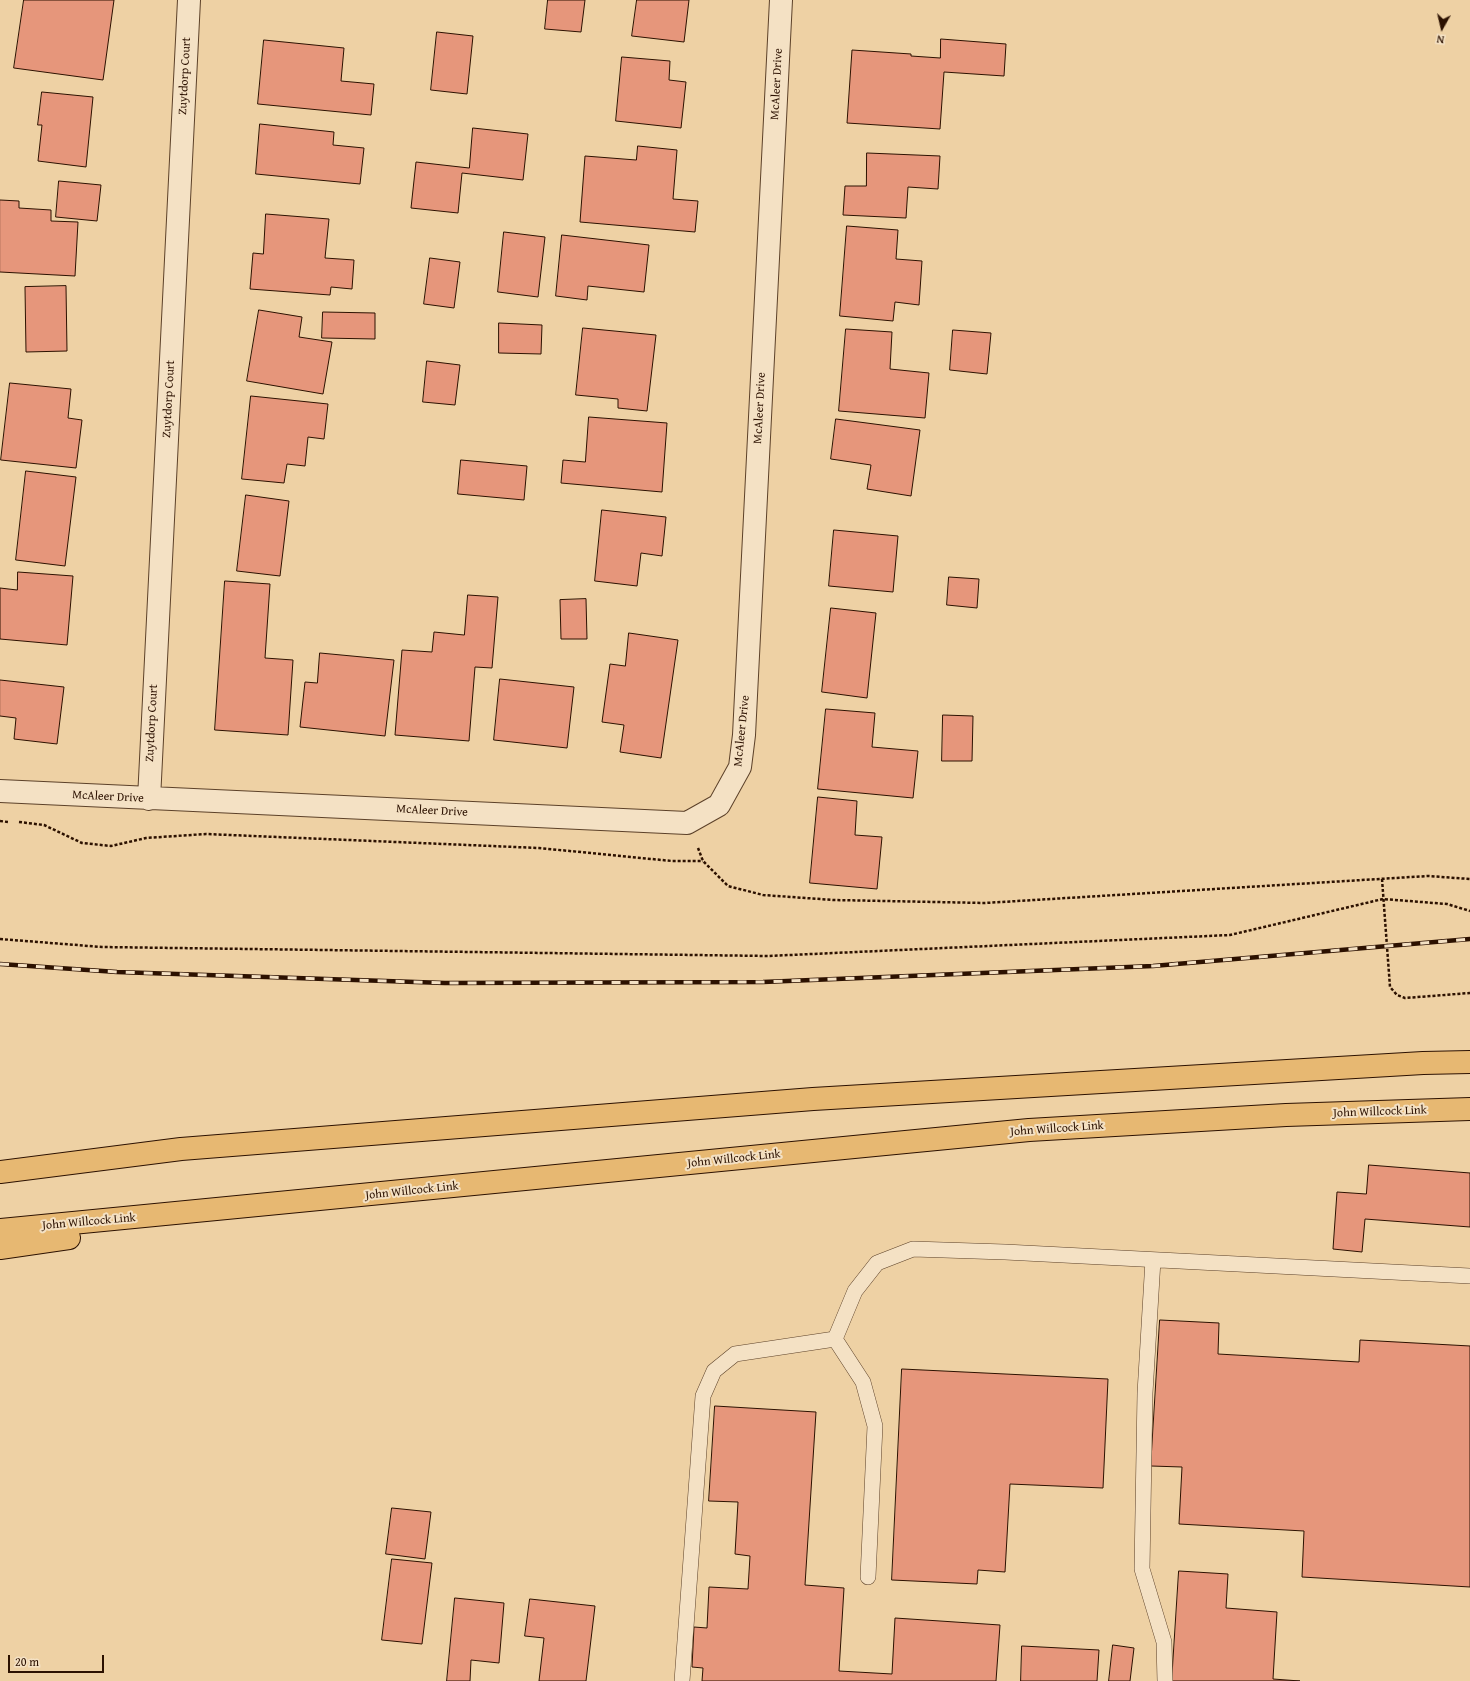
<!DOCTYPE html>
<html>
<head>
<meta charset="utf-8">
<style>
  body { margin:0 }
  #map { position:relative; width:1470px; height:1681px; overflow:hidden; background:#eed1a4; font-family:"Gentium Book Plus",serif }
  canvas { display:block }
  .north { position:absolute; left:1422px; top:8px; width:40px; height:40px; -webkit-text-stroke:3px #f4e1c4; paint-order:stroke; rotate:188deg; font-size:11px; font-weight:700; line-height:16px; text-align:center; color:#2c1100 }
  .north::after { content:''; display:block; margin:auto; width:14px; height:18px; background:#2c1100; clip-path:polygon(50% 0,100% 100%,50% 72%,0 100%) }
  .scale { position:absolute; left:8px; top:1655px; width:96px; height:18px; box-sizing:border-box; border:2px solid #2c1100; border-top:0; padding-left:5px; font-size:12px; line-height:14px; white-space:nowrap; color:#2c1100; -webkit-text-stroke:3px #f4e1c4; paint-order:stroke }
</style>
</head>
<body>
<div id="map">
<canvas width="1470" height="1681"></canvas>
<div class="north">N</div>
<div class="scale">20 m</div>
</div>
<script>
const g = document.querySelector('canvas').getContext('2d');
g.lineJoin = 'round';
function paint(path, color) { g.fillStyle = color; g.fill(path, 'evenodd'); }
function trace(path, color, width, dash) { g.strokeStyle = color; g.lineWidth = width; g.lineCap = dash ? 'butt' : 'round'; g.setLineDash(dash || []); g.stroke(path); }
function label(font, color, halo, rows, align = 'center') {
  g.font = font + ' "Gentium Book Plus",serif'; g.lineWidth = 4; g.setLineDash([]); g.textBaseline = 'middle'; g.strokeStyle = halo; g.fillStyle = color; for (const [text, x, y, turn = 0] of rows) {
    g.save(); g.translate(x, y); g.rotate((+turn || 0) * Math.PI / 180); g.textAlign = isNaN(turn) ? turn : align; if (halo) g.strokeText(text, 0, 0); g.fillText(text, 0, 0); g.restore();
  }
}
const building = new Path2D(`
  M 24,0 L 114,0 L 103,80 L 14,68 Z
  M 548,0 L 585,0 L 581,32 L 545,29 Z
  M 637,0 L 689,0 L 684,42 L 632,36 Z
  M 437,32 L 473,36 L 467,94 L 431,90 Z
  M 941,39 L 1006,44 L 1004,76 L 944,72 L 940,129 L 847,123 L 852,50 L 911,54 L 911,56 L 940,58 Z
  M 264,40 L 344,48 L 341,81 L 374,84 L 371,115 L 258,104 Z
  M 622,57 L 670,61 L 669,80 L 686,82 L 681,128 L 616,121 Z
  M 42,92 L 93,97 L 86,167 L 38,161 L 42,125 L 38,125 Z
  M 260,124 L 334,132 L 333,145 L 364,148 L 360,184 L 256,174 Z
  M 473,128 L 528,134 L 523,180 L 462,173 L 458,213 L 411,208 L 416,162 L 469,168 Z
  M 638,146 L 677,150 L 673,199 L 698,201 L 695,232 L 580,222 L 585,156 L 636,160 Z
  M 867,153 L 940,156 L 938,189 L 908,187 L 906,218 L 843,215 L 845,186 L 866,186 Z
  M 59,181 L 101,185 L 97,221 L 56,217 Z
  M 0,200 L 19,201 L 19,208 L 51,210 L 51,221 L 78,222 L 75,276 L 0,272 Z
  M 266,214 L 329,219 L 325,258 L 354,260 L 352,289 L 331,287 L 330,295 L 250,289 L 253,253 L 263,254 Z
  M 847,226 L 898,230 L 896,259 L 922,261 L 919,305 L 895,302 L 893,321 L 840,316 Z
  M 504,232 L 545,237 L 538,297 L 498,292 Z
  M 562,235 L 649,245 L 644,292 L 588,286 L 587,300 L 556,296 Z
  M 430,258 L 460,262 L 454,308 L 424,304 Z
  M 66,286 L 67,351 L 26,352 L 25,287 Z
  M 259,310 L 302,317 L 299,337 L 332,342 L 323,394 L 247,381 Z
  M 323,312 L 375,313 L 375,339 L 322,338 Z
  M 499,323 L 542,325 L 541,354 L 499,353 Z
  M 583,328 L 656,335 L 647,411 L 618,408 L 618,399 L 576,395 Z
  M 846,329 L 892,332 L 890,369 L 929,373 L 925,418 L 839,411 Z
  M 953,330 L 991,333 L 987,374 L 950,370 Z
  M 427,361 L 460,365 L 455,405 L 423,402 Z
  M 10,383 L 71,389 L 68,418 L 82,420 L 76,468 L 1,460 Z
  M 251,396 L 328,404 L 324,439 L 308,437 L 305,466 L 287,464 L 284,483 L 242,479 Z
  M 589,417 L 667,423 L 662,492 L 561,483 L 563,460 L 585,462 Z
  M 836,419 L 920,430 L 911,496 L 867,489 L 871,465 L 831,459 Z
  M 461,460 L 527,466 L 524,500 L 458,494 Z
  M 26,471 L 76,477 L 65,566 L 16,560 Z
  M 246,495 L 289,501 L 280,576 L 237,571 Z
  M 602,510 L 666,517 L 662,556 L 641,553 L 637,586 L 595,581 Z
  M 834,530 L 898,536 L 893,592 L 829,586 Z
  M 18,572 L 73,576 L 67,645 L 0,639 L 0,588 L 17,590 Z
  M 949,577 L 979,579 L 977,608 L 947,605 Z
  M 225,581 L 270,584 L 265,658 L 293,660 L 288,735 L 215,730 Z
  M 468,595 L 498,597 L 492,668 L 475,667 L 469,741 L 395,735 L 402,650 L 432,652 L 434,632 L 464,635 Z
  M 586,599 L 587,639 L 561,639 L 560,600 Z
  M 831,608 L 876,613 L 867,698 L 822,692 Z
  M 629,633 L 678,640 L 661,758 L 620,752 L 624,725 L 602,722 L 610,664 L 625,666 Z
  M 320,653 L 394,660 L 385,736 L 300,727 L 305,682 L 317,683 Z
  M 500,679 L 574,687 L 567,748 L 494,740 Z
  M 0,680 L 64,687 L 57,744 L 14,739 L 16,718 L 0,716 Z
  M 826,709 L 875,713 L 872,747 L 918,751 L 913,798 L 818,789 Z
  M 943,715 L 973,716 L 972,761 L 942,761 Z
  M 818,797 L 857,801 L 855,835 L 882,837 L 877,889 L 810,883 Z
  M 1369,1165 L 1470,1173 L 1470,1227 L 1365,1219 L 1362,1252 L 1333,1249 L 1337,1192 L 1366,1194 Z
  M 1160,1320 L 1219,1323 L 1218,1354 L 1359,1362 L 1360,1340 L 1470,1346 L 1470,1587 L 1302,1577 L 1304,1531 L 1179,1524 L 1182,1467 L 1151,1466 Z
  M 902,1369 L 1108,1379 L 1103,1488 L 1010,1484 L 1005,1572 L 978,1570 L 977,1584 L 892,1580 Z
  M 715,1406 L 816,1412 L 805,1585 L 844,1588 L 839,1671 L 892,1674 L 895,1618 L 1000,1625 L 996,1681 L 702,1681 L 703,1668 L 692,1667 L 694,1627 L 707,1628 L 709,1587 L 748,1589 L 750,1556 L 735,1554 L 738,1502 L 709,1501 Z
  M 392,1508 L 431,1512 L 425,1559 L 386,1554 Z
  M 392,1559 L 432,1563 L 422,1644 L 382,1640 Z
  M 1179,1571 L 1228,1574 L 1226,1608 L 1277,1612 L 1273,1679 L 1300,1681 L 1172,1681 Z
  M 455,1598 L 504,1603 L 499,1663 L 471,1660 L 470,1681 L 447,1681 Z
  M 530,1599 L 595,1606 L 586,1681 L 539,1681 L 544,1638 L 525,1636 Z
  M 1113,1645 L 1134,1648 L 1130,1681 L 1109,1681 Z
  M 1022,1646 L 1099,1650 L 1097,1681 L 1021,1681 Z`);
const path = new Path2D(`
  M 0,821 L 8,822
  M 19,822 L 44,825 L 82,843 L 111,846 L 146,838 L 206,834 L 539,848 L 672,861 L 703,861
  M 698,848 L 703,861 L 728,886 L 763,895 L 834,900 L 985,903 L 1428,876 L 1470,879
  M 1382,879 L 1390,987 L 1397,995 L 1405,998 L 1470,993
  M 0,939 L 102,947 L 768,956 L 1230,935 L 1383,899 L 1447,904 L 1470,911`);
const lane = new Path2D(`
  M 1153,1260 L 1145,1393 L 1142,1569 L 1164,1642 L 1165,1681
  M 835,1339 L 863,1382 L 875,1426 L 868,1577
  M 682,1681 L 703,1396 L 714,1371 L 735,1354 L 835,1339 L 855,1291 L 877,1263 L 913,1249 L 1005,1252 L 1470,1276`);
const street = new Path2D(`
  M 0,791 L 687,823 L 719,805 L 740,767 L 744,735 L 781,0
  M 149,799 L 189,0`);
const primary = new Path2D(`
  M 0,1172 L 181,1149 L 813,1099 L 1423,1063 L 1470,1062
  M 0,1230 L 1029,1130 L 1286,1115 L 1470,1109
  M 0,1248 L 69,1238`);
const rail = new Path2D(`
  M 0,964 L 117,972 L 445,983 L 763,982 L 1153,966 L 1470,939`);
const streetNames = [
  ["Zuytdorp Court",185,76,-87],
  ["McAleer Drive",777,84,-87],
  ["Zuytdorp Court",169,399,-87],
  ["McAleer Drive",760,408,-87],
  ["Zuytdorp Court",152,723,-87],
  ["McAleer Drive",742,731,-84],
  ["McAleer Drive",108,797,3],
  ["McAleer Drive",432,811,3],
  ["John Willcock Link",1380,1112,-2],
  ["John Willcock Link",1057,1129,-4],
  ["John Willcock Link",734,1159,-6],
  ["John Willcock Link",412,1191,-6],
  ["John Willcock Link",89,1222,-5]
];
paint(building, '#e6967b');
trace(building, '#2c1100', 1);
trace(lane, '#5c4129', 16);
trace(street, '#5c4129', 24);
trace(primary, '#2c1100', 24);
trace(path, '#2c1100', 2.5, [3, 2]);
trace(lane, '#f4e1c4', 15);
trace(street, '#f4e1c4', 22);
trace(primary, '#e7b872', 22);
trace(rail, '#2c1100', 4.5);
trace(rail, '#f4e1c4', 3, [9]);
label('12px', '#2c1100', '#f4e1c4', streetNames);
</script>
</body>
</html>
